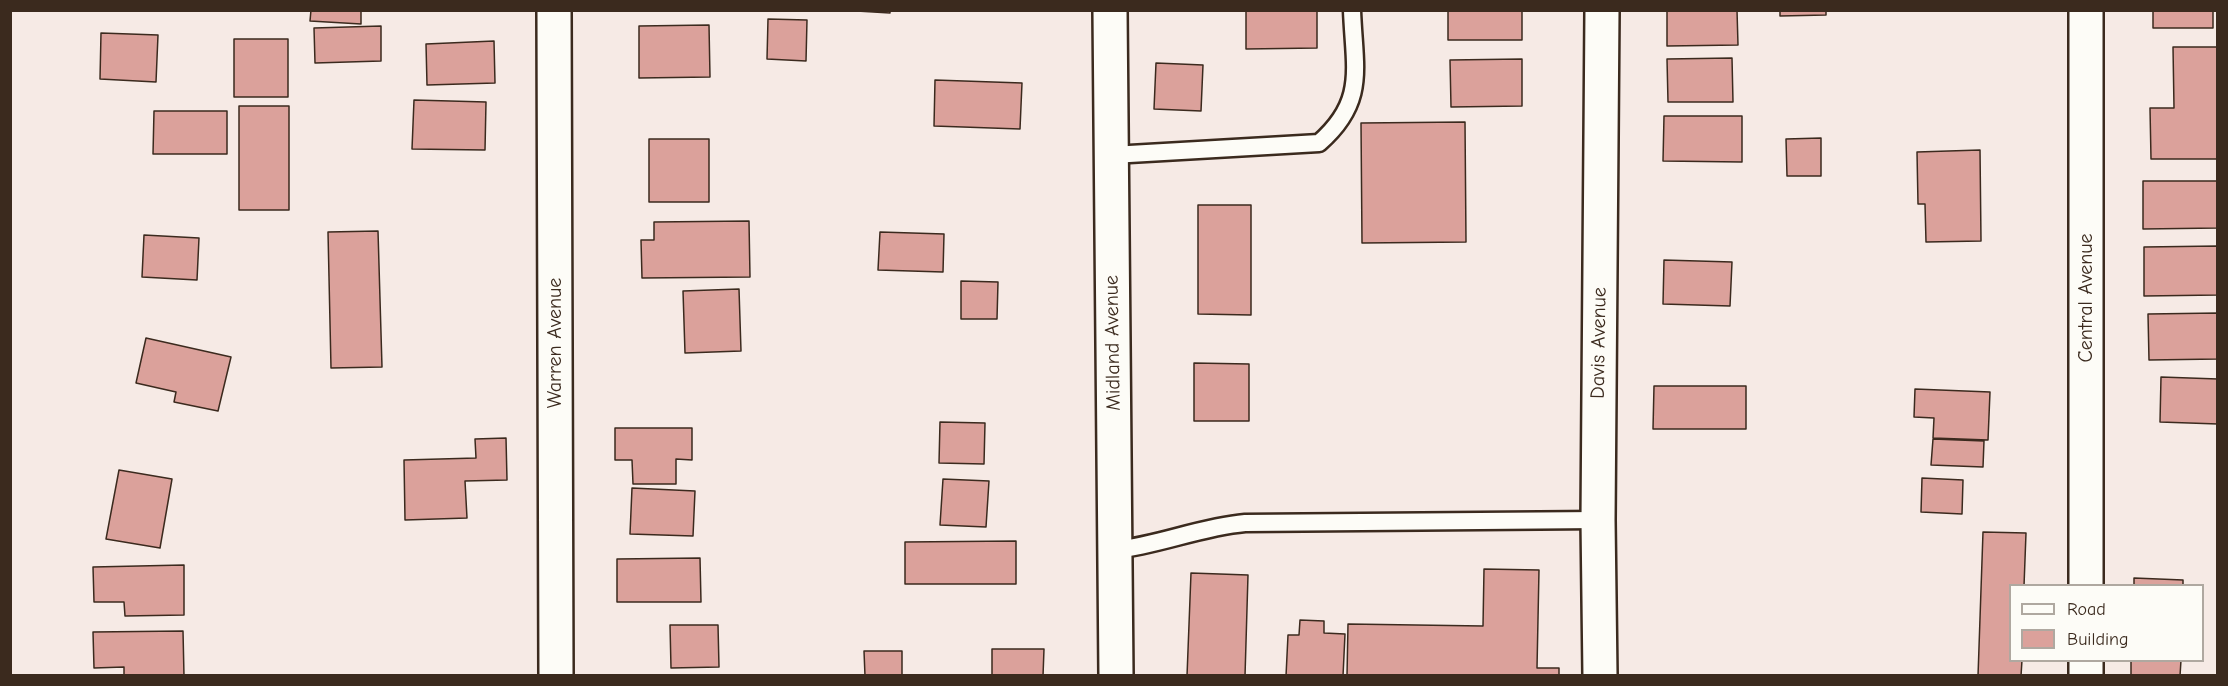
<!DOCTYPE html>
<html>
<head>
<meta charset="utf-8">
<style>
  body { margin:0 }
  #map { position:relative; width:2228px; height:686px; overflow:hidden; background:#f6eae5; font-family:"Comic Neue",sans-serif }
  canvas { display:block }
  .frame { position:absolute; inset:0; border:12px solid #3b2a1e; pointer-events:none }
  .legend { position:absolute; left:2009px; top:584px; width:195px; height:78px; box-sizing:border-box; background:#fdfcf7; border:2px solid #afa8a0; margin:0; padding:8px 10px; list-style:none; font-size:18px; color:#3b2a1e }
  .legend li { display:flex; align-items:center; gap:12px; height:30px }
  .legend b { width:30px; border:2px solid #afa8a0 }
</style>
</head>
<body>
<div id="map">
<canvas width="2228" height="686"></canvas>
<div class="frame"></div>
<ul class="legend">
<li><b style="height:8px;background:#fdfcf7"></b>Road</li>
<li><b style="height:16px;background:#dba19b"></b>Building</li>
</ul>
</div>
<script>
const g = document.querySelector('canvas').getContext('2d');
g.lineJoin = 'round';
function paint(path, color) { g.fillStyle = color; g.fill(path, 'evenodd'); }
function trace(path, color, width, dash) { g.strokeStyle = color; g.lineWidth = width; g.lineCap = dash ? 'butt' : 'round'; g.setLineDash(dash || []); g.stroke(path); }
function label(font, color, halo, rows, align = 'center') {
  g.font = font + ' "Comic Neue",sans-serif'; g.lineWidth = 6; g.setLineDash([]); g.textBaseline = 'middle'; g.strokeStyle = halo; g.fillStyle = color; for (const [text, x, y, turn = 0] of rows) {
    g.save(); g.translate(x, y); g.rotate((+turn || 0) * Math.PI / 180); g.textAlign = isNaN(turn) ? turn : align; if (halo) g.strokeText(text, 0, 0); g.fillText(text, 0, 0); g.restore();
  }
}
const building = new Path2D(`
  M 311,10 L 361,10 L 361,24 L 310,21 Z
  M 840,10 L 890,10 L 890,13 Z
  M 1246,10 L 1317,10 L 1317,48 L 1246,49 Z
  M 1448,10 L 1522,10 L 1522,40 L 1448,40 Z
  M 1667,10 L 1737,10 L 1738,45 L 1667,46 Z
  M 1780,10 L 1826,10 L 1826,15 L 1780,16 Z
  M 2153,10 L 2213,10 L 2213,28 L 2153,28 Z
  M 768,19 L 807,20 L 806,61 L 767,59 Z
  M 709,25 L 710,77 L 639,78 L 639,26 Z
  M 381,26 L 381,61 L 315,63 L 314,28 Z
  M 101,33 L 158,35 L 156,82 L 100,79 Z
  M 234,39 L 288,39 L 288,97 L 234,97 Z
  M 494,41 L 495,83 L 427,85 L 426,44 Z
  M 2173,47 L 2218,47 L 2218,159 L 2151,159 L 2150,108 L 2174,108 Z
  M 1732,58 L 1733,102 L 1668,102 L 1667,59 Z
  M 1522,59 L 1522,106 L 1451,107 L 1450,60 Z
  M 1156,63 L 1203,65 L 1201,111 L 1154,109 Z
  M 935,80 L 1022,83 L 1020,129 L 934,126 Z
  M 414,100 L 486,102 L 485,150 L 412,149 Z
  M 239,106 L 289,106 L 289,210 L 239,210 Z
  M 154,111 L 227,111 L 227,154 L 153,154 Z
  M 1664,116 L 1742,116 L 1742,162 L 1663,161 Z
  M 1465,122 L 1466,242 L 1362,243 L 1361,123 Z
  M 1821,138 L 1821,176 L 1787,176 L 1786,139 Z
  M 649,139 L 709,139 L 709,202 L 649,202 Z
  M 1980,150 L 1981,241 L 1926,242 L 1925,204 L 1918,204 L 1917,152 Z
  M 2143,181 L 2218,181 L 2218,228 L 2143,229 Z
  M 1198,205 L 1251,205 L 1251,315 L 1198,314 Z
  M 749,221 L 750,277 L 642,278 L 641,240 L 654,240 L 654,222 Z
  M 378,231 L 382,367 L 331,368 L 328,232 Z
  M 880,232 L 944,234 L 943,272 L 878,270 Z
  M 144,235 L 199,238 L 197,280 L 142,277 Z
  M 2218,246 L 2218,295 L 2144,296 L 2144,247 Z
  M 1664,260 L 1732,262 L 1730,306 L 1663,304 Z
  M 961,281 L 998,282 L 997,319 L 961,319 Z
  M 739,289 L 741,351 L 685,353 L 683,291 Z
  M 2218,313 L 2218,359 L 2149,360 L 2148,314 Z
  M 146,338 L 231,357 L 218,411 L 174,402 L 176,392 L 136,383 Z
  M 1194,363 L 1249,364 L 1249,421 L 1194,421 Z
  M 2161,377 L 2218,379 L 2218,424 L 2160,422 Z
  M 1654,386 L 1746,386 L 1746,429 L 1653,429 Z
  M 1915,389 L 1990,392 L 1988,440 L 1933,438 L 1934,418 L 1914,417 Z
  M 940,422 L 985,423 L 984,464 L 939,463 Z
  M 615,428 L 692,428 L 692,460 L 676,459 L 676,484 L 633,484 L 632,460 L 615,460 Z
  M 506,438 L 507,480 L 465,481 L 467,518 L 405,520 L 404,460 L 476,458 L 475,439 Z
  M 1933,439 L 1984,441 L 1983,467 L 1931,465 Z
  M 119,470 L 172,479 L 160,548 L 106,539 Z
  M 1922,478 L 1963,480 L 1962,514 L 1921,512 Z
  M 943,479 L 989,481 L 986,527 L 940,525 Z
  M 632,488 L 695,491 L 693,536 L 630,534 Z
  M 1983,532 L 2026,533 L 2024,586 L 2010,586 L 2010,660 L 2022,660 L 2021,676 L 1978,676 Z
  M 1016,541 L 1016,584 L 905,584 L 905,542 Z
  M 700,558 L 701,602 L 617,602 L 617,559 Z
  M 184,565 L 184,615 L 125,616 L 124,602 L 94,602 L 93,567 Z
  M 1484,569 L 1539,570 L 1537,668 L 1559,668 L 1559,676 L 1347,676 L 1348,624 L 1483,626 Z
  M 1191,573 L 1248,575 L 1245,676 L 1187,676 Z
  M 2134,578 L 2183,580 L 2183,586 L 2134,586 Z
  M 1300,620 L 1324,621 L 1324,633 L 1345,634 L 1343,676 L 1286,676 L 1288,635 L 1299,635 Z
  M 670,625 L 718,625 L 719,667 L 671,668 Z
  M 183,631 L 184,676 L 124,676 L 124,667 L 94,668 L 93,632 Z
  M 992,649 L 1044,649 L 1043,676 L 992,676 Z
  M 864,651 L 902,651 L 902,676 L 865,676 Z
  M 2131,660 L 2181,660 L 2180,676 L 2131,676 Z`);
const lane = new Path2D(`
  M 1112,155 L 1319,143 C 1367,101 1354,68 1352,10
  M 1115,550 C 1160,545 1200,527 1245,523 L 1598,520`);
const street = new Path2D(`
  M 554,10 L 556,676
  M 2086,586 L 2086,10
  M 1600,676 L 1598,520 L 1602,10
  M 2086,676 L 2086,660`);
const secondary = new Path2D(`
  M 1110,10 L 1116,676`);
const streetNames = [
  ["Central Avenue",2086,298,-90],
  ["Warren Avenue",555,343,-90],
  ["Midland Avenue",1113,343,-91],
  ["Davis Avenue",1599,343,-89]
];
paint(building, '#dba19b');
trace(building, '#3b2a1e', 1.5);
trace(lane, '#3b2a1e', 21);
trace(street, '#3b2a1e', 38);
trace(secondary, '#3b2a1e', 38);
trace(lane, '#fdfcf7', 16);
trace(street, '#fdfcf7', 33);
trace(secondary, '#fdfcf7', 33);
label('20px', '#3b2a1e', '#fdfcf7', streetNames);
</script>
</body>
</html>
